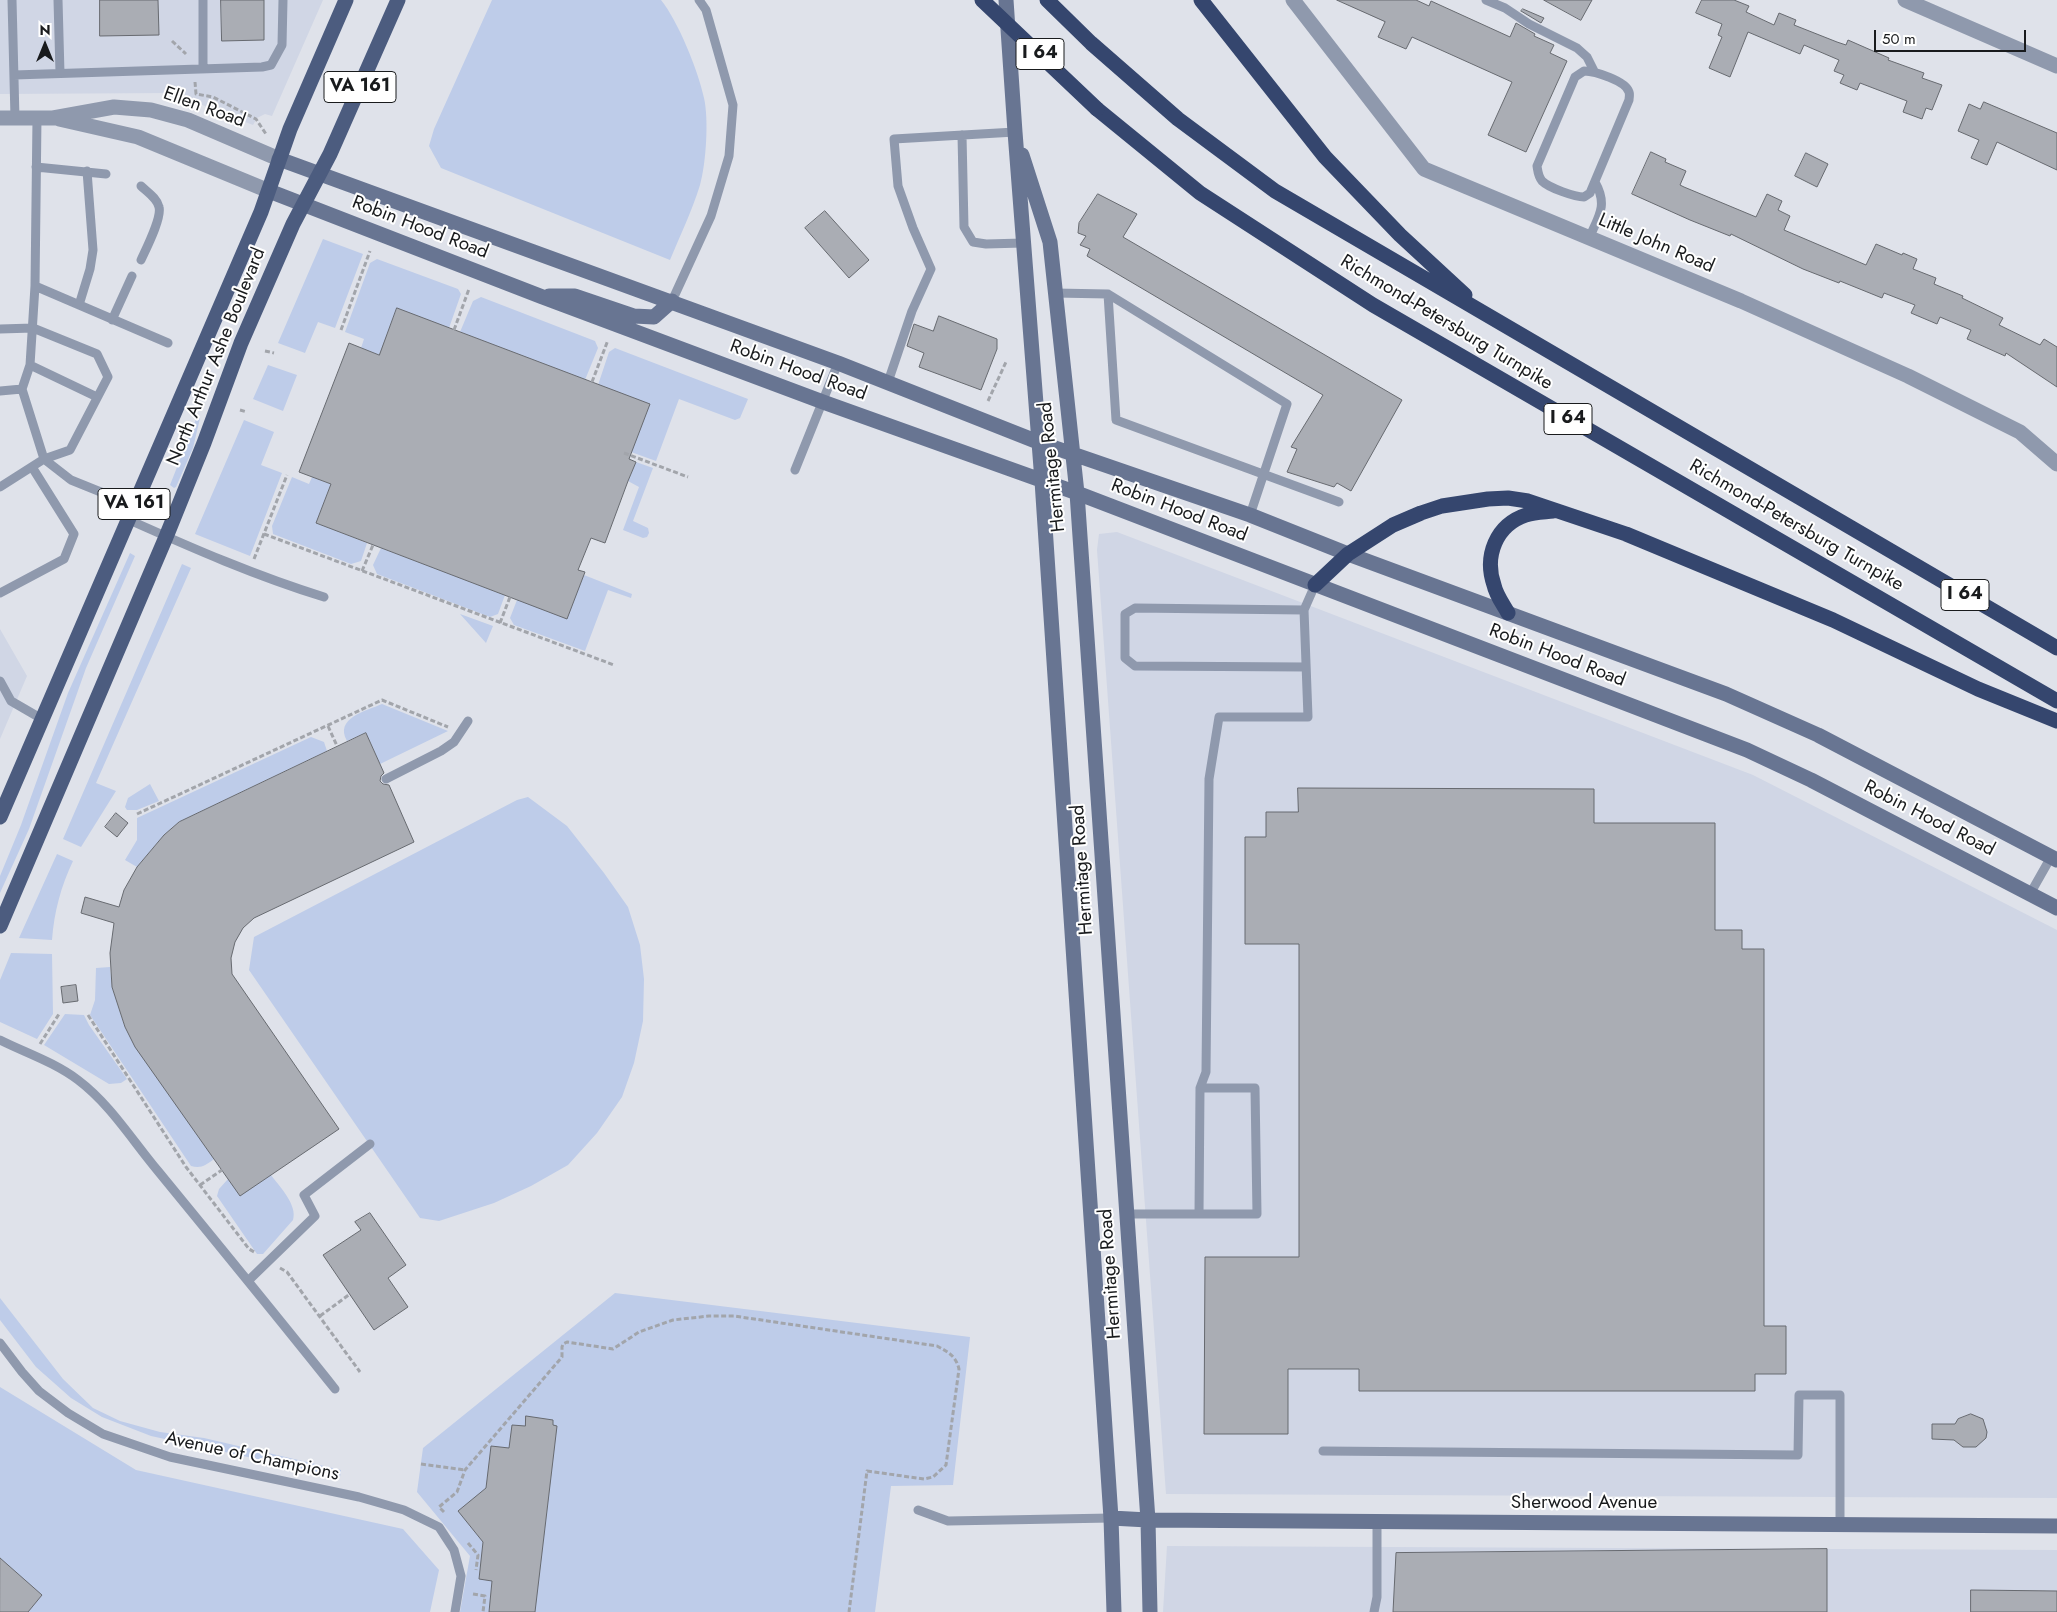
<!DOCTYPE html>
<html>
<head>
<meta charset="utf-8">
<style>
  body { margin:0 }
  #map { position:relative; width:2057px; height:1612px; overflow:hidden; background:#dfe2ea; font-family:Jost,sans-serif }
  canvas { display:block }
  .north { position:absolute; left:20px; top:20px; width:50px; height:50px; -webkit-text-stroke:4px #fff; paint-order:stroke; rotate:0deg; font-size:14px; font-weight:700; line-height:20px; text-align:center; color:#191b1d }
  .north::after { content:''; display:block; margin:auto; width:18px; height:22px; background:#191b1d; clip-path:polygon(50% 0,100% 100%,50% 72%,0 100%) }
  .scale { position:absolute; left:1874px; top:30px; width:152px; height:22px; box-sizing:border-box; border:2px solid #191b1d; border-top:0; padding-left:6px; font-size:15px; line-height:18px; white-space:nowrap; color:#191b1d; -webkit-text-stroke:4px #fff; paint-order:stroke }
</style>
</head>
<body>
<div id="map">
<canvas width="2057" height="1612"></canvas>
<div class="north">N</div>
<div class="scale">50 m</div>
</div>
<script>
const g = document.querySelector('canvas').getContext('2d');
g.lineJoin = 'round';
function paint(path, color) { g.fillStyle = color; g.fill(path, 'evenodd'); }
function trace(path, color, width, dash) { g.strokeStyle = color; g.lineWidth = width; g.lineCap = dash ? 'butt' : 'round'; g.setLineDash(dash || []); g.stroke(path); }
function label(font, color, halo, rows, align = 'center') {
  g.font = font + ' Jost,sans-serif'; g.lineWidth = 4; g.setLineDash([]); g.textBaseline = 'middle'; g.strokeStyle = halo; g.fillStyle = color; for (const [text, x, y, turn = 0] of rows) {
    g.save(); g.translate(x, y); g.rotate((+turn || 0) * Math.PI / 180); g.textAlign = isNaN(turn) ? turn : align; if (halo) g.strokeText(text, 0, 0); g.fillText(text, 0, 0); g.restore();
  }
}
const built = new Path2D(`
  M 0,0 L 323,0 L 272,116 L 265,114 L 257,118 L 253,125 L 172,93 L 0,94 Z
  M 1117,532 L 1753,775 L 2057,930 L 2057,1498 L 1166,1494 L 1097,550 L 1099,534 Z
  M 0,629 L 27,676 L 0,739 Z
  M 1167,1546 L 2057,1550 L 2057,1612 L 1163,1612 Z`);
const green = new Path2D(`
  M 492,0 L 661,0 C 678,21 698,70 704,98 C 709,120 706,164 700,185 C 692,211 680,236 670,260 L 441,168 L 429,146 L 434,129 Z
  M 323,239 L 363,254 L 335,328 L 318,322 L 305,353 L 278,343 Z
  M 377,259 L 458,289 L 461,294 L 449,328 L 379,355 L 361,348 L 364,339 L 345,332 L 370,263 Z
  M 481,297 L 595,341 L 598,348 L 585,380 L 460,332 L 473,301 Z
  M 615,348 L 748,399 L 740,418 L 735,420 L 679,399 L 656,461 L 631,452 L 598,385 L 609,352 Z
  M 268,365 L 297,375 L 283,411 L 253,399 Z
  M 200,418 L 193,448 L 176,487 L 174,488 L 170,485 L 196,419 Z
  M 244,420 L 274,432 L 261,465 L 282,473 L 250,556 L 195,534 Z
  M 636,462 L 653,468 L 633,521 L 648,528 L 649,533 L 647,537 L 643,538 L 623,530 L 639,487 L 628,481 Z
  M 292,477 L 309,484 L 312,477 L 331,484 L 317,523 L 367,543 L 361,561 L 351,564 L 273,534 L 272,526 Z
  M 381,548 L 505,595 L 498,614 L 490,617 L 377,574 L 373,565 Z
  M 130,553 L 135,556 L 86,668 L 29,829 L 0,893 L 0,876 L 21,825 L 68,693 Z
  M 182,564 L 191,568 L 96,783 L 116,791 L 81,847 L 63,839 Z
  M 584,575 L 632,594 L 631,598 L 608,590 L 585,651 L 514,625 L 510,618 L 517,600 Z
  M 460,614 L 493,626 L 486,643 Z
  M 382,704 L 448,731 L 380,764 L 366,733 L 347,741 C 334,718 366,711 382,704 Z
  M 311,737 L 324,742 L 327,751 L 179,822 L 164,835 L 137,867 L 125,860 L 137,840 L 137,818 Z
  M 150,784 L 159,801 L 137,810 L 127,810 L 125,807 L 128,798 Z
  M 528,797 L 567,826 L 604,873 L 628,907 L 640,945 L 644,979 L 643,1021 L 634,1063 L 622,1097 L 597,1133 L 568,1165 L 531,1186 L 494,1203 L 439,1221 L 420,1218 L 249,970 L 254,937 L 517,800 Z
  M 57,854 L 73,861 C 61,886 54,912 52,940 L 19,938 Z
  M 11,953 L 52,954 L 53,1014 L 37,1039 L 0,1022 L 0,980 Z
  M 110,967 L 112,987 L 125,1027 L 214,1159 C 206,1165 201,1169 191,1166 L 90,1015 L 95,1000 L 96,968 Z
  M 65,1014 L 84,1015 L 89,1025 L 127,1079 L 121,1083 L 109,1084 L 44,1045 Z
  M 271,1175 C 279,1186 298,1205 293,1220 L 263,1254 L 257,1254 L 217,1196 L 219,1189 L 228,1179 Z
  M 615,1293 L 970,1337 L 953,1485 L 891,1486 L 875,1612 L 460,1612 L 470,1556 L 417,1492 L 423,1448 Z
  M 0,1298 L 63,1379 L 93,1408 L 120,1421 L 160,1432 L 204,1438 L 341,1470 L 340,1477 L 151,1436 L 102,1417 L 71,1398 L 36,1367 L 0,1320 Z
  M 0,1387 L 136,1470 L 403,1529 L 439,1570 L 430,1612 L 0,1612 Z`);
const building = new Path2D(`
  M 100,0 L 158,0 L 159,35 L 100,36 Z
  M 221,0 L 264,0 L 264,40 L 222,41 Z
  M 1337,0 L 1416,0 L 1429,6 L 1431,1 L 1510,37 L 1516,23 L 1535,34 L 1534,36 L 1554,45 L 1550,53 L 1567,61 L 1526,152 L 1488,135 L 1512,82 L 1412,37 L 1406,49 L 1378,37 L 1385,22 Z
  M 1544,0 L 1592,0 L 1581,20 Z
  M 1702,0 L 1734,0 L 1749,6 L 1746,12 L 1774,25 L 1779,13 L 1796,20 L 1794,25 L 1837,42 L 1846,45 L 1848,40 L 1889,58 L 1888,60 L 1924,73 L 1922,78 L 1942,85 L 1932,110 L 1926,108 L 1922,119 L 1903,112 L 1907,101 L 1860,83 L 1857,90 L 1840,83 L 1844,75 L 1834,71 L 1839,60 L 1804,45 L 1800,54 L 1748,32 L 1730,77 L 1709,68 L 1722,37 L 1718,35 L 1722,24 L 1696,13 Z
  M 1523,9 L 1544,18 L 1541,23 L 1521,11 Z
  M 1984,102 L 2057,133 L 2057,170 L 1997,142 L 1987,165 L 1971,158 L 1979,140 L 1958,131 L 1969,104 L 1980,109 Z
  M 1651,152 L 1666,159 L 1665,162 L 1686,171 L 1680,185 L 1684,187 L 1756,217 L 1767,194 L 1782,201 L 1778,210 L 1790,216 L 1784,230 L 1866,265 L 1876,244 L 1902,255 L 1903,253 L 1917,259 L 1913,269 L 1936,278 L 1934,284 L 1963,296 L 1962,298 L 2003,318 L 1999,325 L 2040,345 L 2044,339 L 2057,347 L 2057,387 L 2006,353 L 2005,356 L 1967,339 L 1971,330 L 1940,317 L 1937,324 L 1911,313 L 1915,305 L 1884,293 L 1882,298 L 1840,281 L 1839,283 L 1803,269 L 1731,234 L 1730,236 L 1690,220 L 1632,194 Z
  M 1806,153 L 1828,164 L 1817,187 L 1795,176 Z
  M 1098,194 L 1137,214 L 1123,237 L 1402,400 L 1351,491 L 1337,483 L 1334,487 L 1287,472 L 1297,449 L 1291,447 L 1323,395 L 1087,256 L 1090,249 L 1080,245 L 1086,236 L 1078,233 L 1079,223 Z
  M 825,211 L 869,260 L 849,278 L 805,228 Z
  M 397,308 L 650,404 L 629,459 L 636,462 L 628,481 L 605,543 L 591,538 L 578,570 L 585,572 L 567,619 L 316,523 L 331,484 L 299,472 L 349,343 L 379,355 Z
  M 939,316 L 997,339 L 997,349 L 981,390 L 919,367 L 924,353 L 907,346 L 914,324 L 933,331 Z
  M 366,733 L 384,773 L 381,776 L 380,781 L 383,784 L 389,785 L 414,842 L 254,918 L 243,928 L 235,942 L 231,958 L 232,974 L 339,1129 L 240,1196 L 135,1047 L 125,1027 L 112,987 L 110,953 L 114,923 L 81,913 L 85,897 L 119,907 L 124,890 L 137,867 L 164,835 L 179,822 Z
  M 1298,788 L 1594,789 L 1594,823 L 1715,823 L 1715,930 L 1742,930 L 1742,949 L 1764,949 L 1764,1326 L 1786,1326 L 1786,1374 L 1755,1374 L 1755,1391 L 1359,1391 L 1359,1369 L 1288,1369 L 1288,1434 L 1204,1434 L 1205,1257 L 1299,1257 L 1299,944 L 1245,944 L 1245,837 L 1266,837 L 1266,812 L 1298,812 Z
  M 116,813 L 128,823 L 117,837 L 105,827 Z
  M 76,985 L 78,1001 L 63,1003 L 61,987 Z
  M 370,1213 L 406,1265 L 388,1278 L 408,1307 L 374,1330 L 323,1255 L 361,1230 L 355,1222 Z
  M 1971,1414 L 1983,1419 L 1987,1432 L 1986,1438 L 1976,1447 L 1963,1447 L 1954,1440 L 1932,1439 L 1932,1424 L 1955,1424 L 1958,1419 Z
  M 526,1416 L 553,1420 L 553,1425 L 557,1426 L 535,1612 L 489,1612 L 492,1581 L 479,1579 L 483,1542 L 458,1511 L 486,1488 L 491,1446 L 509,1448 L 512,1425 L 525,1426 Z
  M 1827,1549 L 1827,1612 L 1393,1612 L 1396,1553 Z
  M 0,1558 L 42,1595 L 28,1612 L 0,1612 Z
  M 1971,1590 L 2057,1591 L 2057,1612 L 1971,1612 Z`);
const path = new Path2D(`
  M 172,41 L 186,54
  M 195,82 L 196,94 L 213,97 L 256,119 L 266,134
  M 341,330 L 370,251
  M 454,330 L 469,289
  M 265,351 L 274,353
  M 592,382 L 608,340
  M 988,401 L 1006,362
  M 240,410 L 247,412
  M 624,453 L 688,477
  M 264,534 L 614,665
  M 254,559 L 287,475
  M 362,571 L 373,545
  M 500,623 L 510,597
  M 328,726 L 337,746
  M 137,814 L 382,700 L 448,727
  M 88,1015 L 186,1167 L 249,1249 L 256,1253
  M 40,1044 L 59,1014
  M 200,1185 L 222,1170
  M 280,1268 L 287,1272 L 360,1372
  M 320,1316 L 350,1294
  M 421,1464 L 465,1470
  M 444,1512 L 439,1507 L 457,1492 L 465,1470 L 562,1357 L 562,1347 L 563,1344 L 567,1342 L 613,1349 L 639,1332 L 673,1320 L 709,1316 L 734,1316 L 937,1346 C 948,1352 956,1356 959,1369 L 946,1465 L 933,1477 L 924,1479 L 867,1471 L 849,1612
  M 468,1543 L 478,1555 L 476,1570
  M 473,1594 L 485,1596 L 483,1612`);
const lane = new Path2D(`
  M 12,0 L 15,118
  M 58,0 L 60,73
  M 203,0 L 203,69
  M 1486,0 L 1505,8 L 1529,24 L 1577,48 L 1587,57 L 1594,71
  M 1584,71 C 1595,71 1626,81 1629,92 C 1630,95 1629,98 1629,100 L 1590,193 L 1584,197 C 1575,197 1549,188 1542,181 C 1538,176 1538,172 1537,166 L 1575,77 Z
  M 14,75 L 262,67 L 271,65 L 282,45 L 283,0
  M 37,118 L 35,286 L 168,343
  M 962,135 L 964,227 L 973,242 L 986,244 L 1023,243
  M 36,167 L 106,174
  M 141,186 C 147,192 157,198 159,207 C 162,218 146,249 141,260
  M 1589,238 C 1599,216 1608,205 1595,182
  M 1055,293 L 1108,294
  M 672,301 L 711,216 L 729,156 L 733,105 L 706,10 L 699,0
  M 79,305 L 90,269 L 93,250 L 87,171
  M 112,320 L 132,276
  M 0,329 L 33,328 L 97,354 L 108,377 L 70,450 L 44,459 L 22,389 L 30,365 L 35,286
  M 30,365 L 97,397
  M 888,382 L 912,311 L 931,269 L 913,228 L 898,186 L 894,139 L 1015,132
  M 0,391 L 22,389
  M 795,470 L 838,363
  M 0,487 L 44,459 L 71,480 L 133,505
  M 1250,515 L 1287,404 L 1108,294 L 1116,420 L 1339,502
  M 127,519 C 192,548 256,576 324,597
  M 0,593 L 64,559 L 74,534 L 32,467
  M 1304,610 L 1135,608 L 1125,614 L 1125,658 L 1135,666 L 1306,667
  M 0,681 L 11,701 L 42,719
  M 386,779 L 441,751 L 454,742 L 468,721
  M 2030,894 L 2051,857
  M 0,1040 C 26,1053 54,1062 78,1080 C 110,1104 132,1140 158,1171 C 217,1243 276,1315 335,1389
  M 1127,1214 L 1199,1214 L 1200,1088 L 1206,1072 L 1209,779 L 1219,717 L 1308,717 L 1304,610 L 1315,585
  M 1199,1214 L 1257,1214 L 1255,1088 L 1200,1088
  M 249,1280 L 315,1216 L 304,1195 L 370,1144
  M 0,1343 L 22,1372 L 39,1391 L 68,1413 L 103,1434 L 170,1457 L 359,1497 L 404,1510 L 439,1527 L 454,1550 L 461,1576 L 455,1612
  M 1323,1451 L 1798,1455 L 1799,1395 L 1840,1395 L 1840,1524
  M 918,1510 L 948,1521 L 1111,1518
  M 1374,1612 L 1377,1597 L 1377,1522`);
const street = new Path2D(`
  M 1293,0 L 1424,169 L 1741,301 L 1908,376 L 2020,432 L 2057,464
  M 1905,0 L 2057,66
  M 0,118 L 53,118 L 114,107 L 151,110 L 188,120 L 279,159
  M 59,119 L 138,137 L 269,191`);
const secondary = new Path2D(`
  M 1006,0 L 1015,132 L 1042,481 L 1111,1518 L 1114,1612
  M 1022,155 L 1050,242 L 1077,493 L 1148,1520 L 1150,1612
  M 279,159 L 838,363 L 1038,442 L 1250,515 L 1348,554 L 1726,694 L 1818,735 L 2057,860
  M 269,191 L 540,296 L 823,402 L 1077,493 L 1747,750 L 1811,780 L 2057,908
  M 549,296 L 575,296 L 634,316 L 654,317 L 672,301
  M 1111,1518 L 1148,1520 L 2057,1526`);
const primary = new Path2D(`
  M 0,817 L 261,212 L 290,129 L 346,0
  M 0,926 L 166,537 L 204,443 L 241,343 L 293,224 L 330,154 L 398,0`);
const highway = new Path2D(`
  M 1047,0 L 1091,43 L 1178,119 L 1275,191 L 2057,648
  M 1201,0 L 1325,157 L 1400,235 L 1465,295
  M 1097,109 L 1200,193 L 1373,305 L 2057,701
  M 1315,585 L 1348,554 L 1393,525 L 1421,513 L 1442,506 L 1488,499 L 1508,498 L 1528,501 L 1626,534 L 1833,620 L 1978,689 L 2057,721
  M 1508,613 C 1503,604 1496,595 1494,585 C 1484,556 1496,525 1526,515 C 1534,512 1545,512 1553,511`);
const highwayBridge = new Path2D(`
  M 982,0 L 1097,109`);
const shields = [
  [1040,54,48],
  [360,87,72],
  [1568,419,48],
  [134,504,72],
  [1965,595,48]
];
const shieldNames = [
  ["I 64",1040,54],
  ["VA 161",360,87],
  ["I 64",1568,419],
  ["VA 161",134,504],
  ["I 64",1965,595]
];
const streetNames = [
  ["Ellen Road",204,108,20],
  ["Robin Hood Road",420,228,21],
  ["Little John Road",1656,244,23],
  ["Richmond-Petersburg Turnpike",1446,323,31],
  ["North Arthur Ashe Boulevard",217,357,-68],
  ["Robin Hood Road",798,371,20],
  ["Hermitage Road",1053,467,-96],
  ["Robin Hood Road",1179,511,21],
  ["Richmond-Petersburg Turnpike",1796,526,30],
  ["Robin Hood Road",1557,656,21],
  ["Robin Hood Road",1929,819,27],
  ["Hermitage Road",1083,870,-94],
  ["Hermitage Road",1111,1274,-94],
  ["Avenue of Champions",252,1457,12],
  ["Sherwood Avenue",1584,1503]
];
paint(built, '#d0d6e5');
paint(green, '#becce9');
paint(building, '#aaadb4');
trace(building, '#676a70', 1);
trace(path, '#a2a5ab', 3, [5, 2.5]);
trace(lane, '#8f99ad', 9);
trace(street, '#8f99ad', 15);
trace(secondary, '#687592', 15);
trace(primary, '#4c5c7f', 15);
trace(highway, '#35466e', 15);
trace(highwayBridge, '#35466e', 15);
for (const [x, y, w] of shields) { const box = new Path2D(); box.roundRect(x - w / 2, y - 15.5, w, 31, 4); g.fillStyle = '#fff'; g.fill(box); trace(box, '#191b1d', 1); }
label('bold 18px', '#191b1d', null, shieldNames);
label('19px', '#191b1d', '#fff', streetNames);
</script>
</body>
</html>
